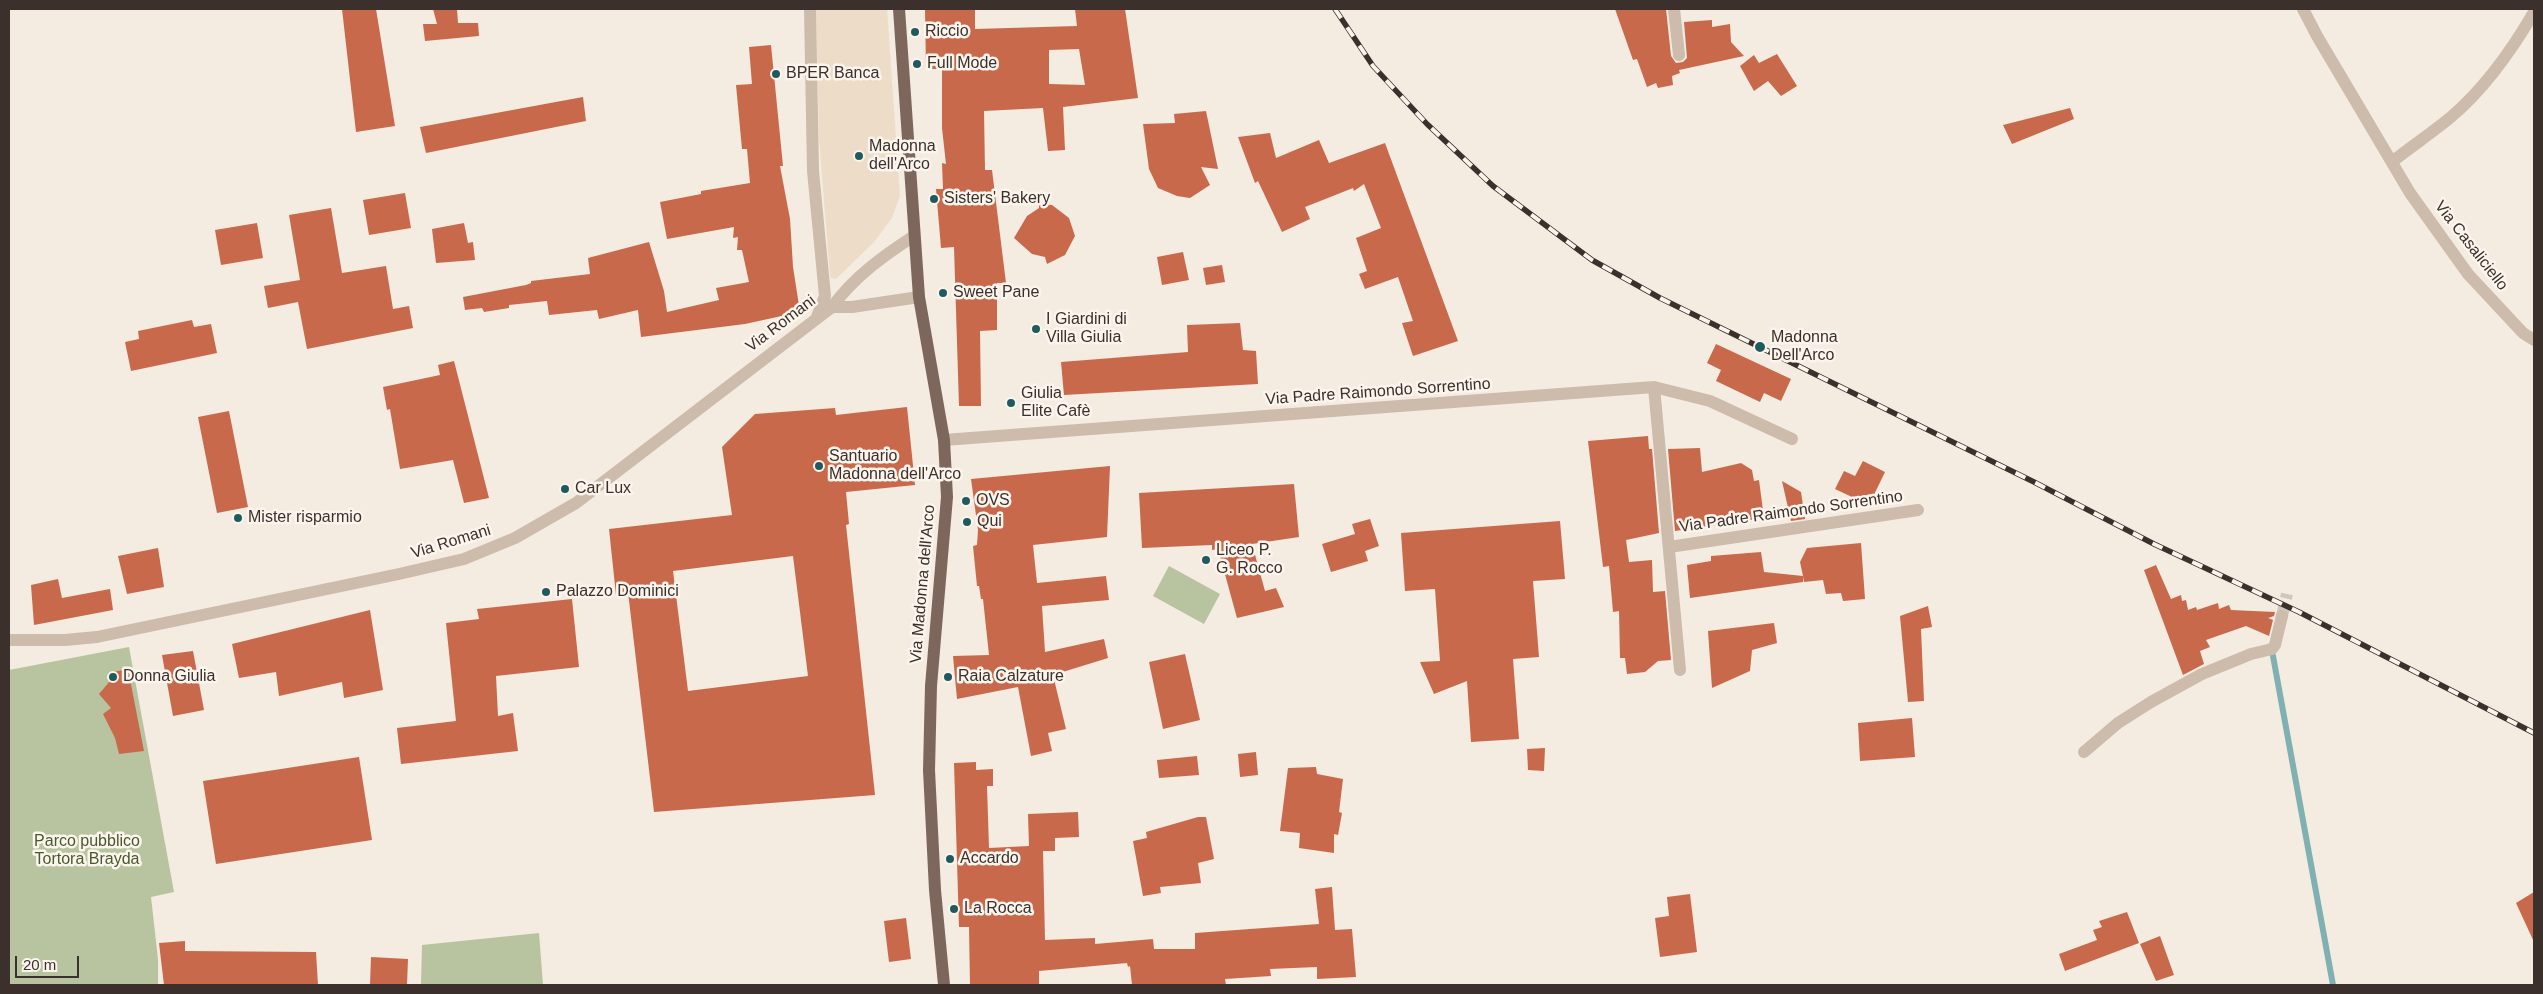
<!DOCTYPE html>
<html>
<head>
<meta charset="utf-8">
<style>
  body { margin:0 }
  #map { position:relative; width:2543px; height:994px; overflow:hidden; background:#f4ebe1; font-family:Helvetica,sans-serif }
  canvas { display:block }
  .frame { position:absolute; inset:0; border:10px solid #3b302b; pointer-events:none }
  .scale { position:absolute; left:15px; top:956px; width:64px; height:22px; box-sizing:border-box; border:2px solid #3b302b; border-top:0; padding-left:6px; font-size:15px; line-height:18px; white-space:nowrap; color:#3b302b; -webkit-text-stroke:4px #fbf5ee; paint-order:stroke }
</style>
</head>
<body>
<div id="map">
<canvas width="2543" height="994"></canvas>
<div class="frame"></div>
<div class="scale">20 m</div>
</div>
<script>
const g = document.querySelector('canvas').getContext('2d');
g.lineJoin = 'round';
function paint(path, color) { g.fillStyle = color; g.fill(path, 'evenodd'); }
function trace(path, color, width, dash) { g.strokeStyle = color; g.lineWidth = width; g.lineCap = dash ? 'butt' : 'round'; g.setLineDash(dash || []); g.stroke(path); }
function label(font, color, halo, rows, align = 'center') {
  g.font = font + ' Helvetica,sans-serif'; g.lineWidth = 5; g.setLineDash([]); g.textBaseline = 'middle'; g.strokeStyle = halo; g.fillStyle = color; for (const [text, x, y, turn = 0] of rows) {
    g.save(); g.translate(x, y); g.rotate((+turn || 0) * Math.PI / 180); g.textAlign = isNaN(turn) ? turn : align; if (halo) g.strokeText(text, 0, 0); g.fillText(text, 0, 0); g.restore();
  }
}
const green = new Path2D(`
  M 1169,566 L 1220,594 L 1204,624 L 1153,596 Z
  M 129,647 L 174,892 L 151,897 L 158,959 L 158,985 L 9,985 L 9,670 Z
  M 539,933 L 543,985 L 421,985 L 422,945 Z`);
const plaza = new Path2D(`
  M 816,9 L 887,9 L 900,196 L 892,218 L 874,242 L 836,279 L 831,278 L 830,274 L 819,138 Z`);
const stream = new Path2D(`
  M 2273,656 L 2333,985`);
const building = new Path2D(`
  M 342,9 L 376,9 L 395,126 L 356,132 Z
  M 433,9 L 457,9 L 458,23 L 478,23 L 479,36 L 425,41 L 423,24 L 437,24 Z
  M 925,9 L 975,9 L 975,29 L 1077,26 L 1075,9 L 1125,9 L 1138,98 L 1063,107 L 1065,150 L 1048,151 L 1043,108 L 984,111 L 985,170 L 992,170 L 1006,283 L 997,283 L 997,330 L 980,331 L 981,406 L 959,406 L 954,247 L 941,248 L 936,189 L 943,189 L 942,163 L 946,164 L 942,128 L 942,69 L 926,69 ZM 1079,49 L 1085,85 L 1049,84 L 1049,50 Z
  M 1615,9 L 1666,9 L 1671,56 L 1676,63 L 1683,62 L 1687,58 L 1684,22 L 1712,20 L 1712,27 L 1730,24 L 1731,42 L 1744,56 L 1679,70 L 1680,73 L 1672,76 L 1673,85 L 1658,88 L 1656,83 L 1647,87 L 1637,59 L 1633,60 Z
  M 771,45 L 783,166 L 780,166 L 790,219 L 793,267 L 800,312 L 745,324 L 641,337 L 638,310 L 599,319 L 597,310 L 549,315 L 547,301 L 509,305 L 509,308 L 484,312 L 482,308 L 465,310 L 463,297 L 526,285 L 531,283 L 531,281 L 590,274 L 588,258 L 649,242 L 664,291 L 667,312 L 719,300 L 716,288 L 749,282 L 742,250 L 737,250 L 738,237 L 733,238 L 734,227 L 667,239 L 660,202 L 701,194 L 701,191 L 750,183 L 747,149 L 742,149 L 736,85 L 752,84 L 749,47 Z
  M 1777,54 L 1797,86 L 1781,96 L 1768,81 L 1754,91 L 1740,66 L 1754,55 L 1759,63 Z
  M 583,97 L 586,121 L 426,153 L 420,127 Z
  M 2070,108 L 2074,119 L 2012,144 L 2003,125 Z
  M 1206,111 L 1218,169 L 1201,167 L 1210,185 L 1190,198 L 1177,196 L 1158,188 L 1149,169 L 1143,124 L 1175,123 L 1174,114 Z
  M 1270,133 L 1276,158 L 1319,140 L 1329,163 L 1385,143 L 1458,341 L 1413,356 L 1402,323 L 1413,321 L 1398,277 L 1365,289 L 1359,274 L 1367,271 L 1356,238 L 1381,228 L 1364,184 L 1354,191 L 1353,188 L 1305,207 L 1310,219 L 1282,232 L 1258,181 L 1255,183 L 1238,137 Z
  M 405,193 L 411,228 L 369,235 L 363,200 Z
  M 1039,204 L 1052,205 L 1069,218 L 1075,236 L 1065,255 L 1047,264 L 1045,257 L 1032,254 L 1014,238 L 1027,216 L 1039,208 Z
  M 331,208 L 342,273 L 386,266 L 393,309 L 409,306 L 413,328 L 307,349 L 298,302 L 268,308 L 264,286 L 300,280 L 289,215 Z
  M 257,223 L 263,258 L 221,265 L 215,230 Z
  M 464,223 L 468,243 L 473,242 L 475,260 L 436,263 L 432,229 Z
  M 1183,252 L 1189,280 L 1162,285 L 1157,257 Z
  M 1222,265 L 1225,282 L 1206,285 L 1203,268 Z
  M 192,320 L 194,327 L 211,324 L 217,353 L 131,371 L 125,342 L 139,339 L 138,331 Z
  M 1240,323 L 1243,350 L 1256,351 L 1258,384 L 1064,395 L 1061,362 L 1188,352 L 1187,325 Z
  M 1716,344 L 1791,379 L 1781,401 L 1764,393 L 1760,402 L 1716,381 L 1721,370 L 1707,363 Z
  M 454,361 L 489,498 L 464,503 L 453,460 L 400,469 L 390,409 L 387,410 L 383,387 L 440,375 L 438,365 Z
  M 907,407 L 915,485 L 846,492 L 849,524 L 846,525 L 875,795 L 654,812 L 628,592 L 616,595 L 609,529 L 732,515 L 722,447 L 755,414 L 835,408 L 836,415 ZM 793,556 L 808,676 L 688,691 L 673,571 Z
  M 229,411 L 248,507 L 217,513 L 198,417 Z
  M 1648,436 L 1649,449 L 1652,449 L 1659,533 L 1626,540 L 1629,562 L 1652,560 L 1653,592 L 1665,591 L 1671,660 L 1658,661 L 1645,672 L 1627,674 L 1625,658 L 1620,658 L 1619,611 L 1613,612 L 1609,566 L 1603,567 L 1588,441 Z
  M 1700,448 L 1702,472 L 1741,463 L 1752,470 L 1754,481 L 1759,480 L 1764,518 L 1675,531 L 1668,449 Z
  M 1863,461 L 1885,472 L 1869,505 L 1835,489 L 1844,471 L 1855,476 Z
  M 1110,466 L 1107,537 L 1033,545 L 1037,583 L 1106,576 L 1109,600 L 1042,606 L 1045,652 L 1104,639 L 1108,658 L 1053,675 L 1066,729 L 1048,733 L 1052,751 L 1031,756 L 1018,687 L 957,699 L 953,656 L 989,655 L 983,599 L 981,599 L 979,586 L 977,586 L 973,546 L 977,545 L 978,530 L 971,479 Z
  M 1782,481 L 1801,492 L 1805,519 L 1791,521 Z
  M 1294,484 L 1299,537 L 1252,544 L 1265,591 L 1276,588 L 1284,607 L 1237,618 L 1218,549 L 1212,550 L 1212,545 L 1142,548 L 1139,493 Z
  M 1370,519 L 1379,546 L 1365,551 L 1368,561 L 1331,572 L 1322,544 L 1355,534 L 1352,524 Z
  M 1560,521 L 1565,579 L 1533,581 L 1539,657 L 1513,659 L 1519,739 L 1471,742 L 1467,681 L 1434,694 L 1420,662 L 1440,661 L 1435,589 L 1405,591 L 1401,533 Z
  M 1861,543 L 1865,599 L 1843,601 L 1841,593 L 1826,594 L 1823,580 L 1804,582 L 1803,576 L 1803,582 L 1690,598 L 1687,565 L 1711,561 L 1711,556 L 1761,552 L 1764,572 L 1803,576 L 1800,562 L 1807,548 Z
  M 158,548 L 164,587 L 127,594 L 118,556 Z
  M 2156,565 L 2171,599 L 2181,595 L 2182,601 L 2186,600 L 2188,610 L 2196,607 L 2197,610 L 2218,603 L 2219,609 L 2229,605 L 2231,610 L 2275,612 L 2274,616 L 2268,618 L 2273,620 L 2269,636 L 2246,626 L 2206,640 L 2210,647 L 2200,651 L 2204,664 L 2183,675 L 2144,570 Z
  M 58,579 L 62,598 L 110,589 L 113,610 L 34,625 L 31,585 Z
  M 572,599 L 579,667 L 496,676 L 498,716 L 513,713 L 518,751 L 401,764 L 397,728 L 456,721 L 446,623 L 479,619 L 477,609 Z
  M 1928,606 L 1932,627 L 1921,629 L 1924,701 L 1908,702 L 1900,616 Z
  M 370,610 L 383,690 L 344,698 L 342,682 L 279,696 L 276,672 L 239,678 L 232,644 Z
  M 1774,623 L 1777,643 L 1752,650 L 1750,671 L 1712,688 L 1708,631 Z
  M 193,651 L 204,710 L 173,716 L 162,655 Z
  M 1185,654 L 1200,720 L 1163,729 L 1149,662 Z
  M 128,669 L 144,751 L 119,754 L 115,738 L 103,714 L 111,708 L 99,694 L 110,681 L 108,673 Z
  M 1912,718 L 1915,757 L 1860,761 L 1858,723 Z
  M 1545,748 L 1544,771 L 1528,770 L 1527,749 Z
  M 1256,752 L 1258,775 L 1240,777 L 1238,754 Z
  M 1197,756 L 1199,775 L 1159,778 L 1157,760 Z
  M 359,757 L 372,840 L 216,864 L 203,781 Z
  M 976,762 L 976,770 L 993,769 L 993,786 L 987,786 L 989,848 L 1029,846 L 1028,814 L 1078,812 L 1079,837 L 1055,838 L 1055,851 L 1043,851 L 1045,940 L 1095,938 L 1095,944 L 1153,939 L 1154,949 L 1195,949 L 1195,933 L 1319,924 L 1315,889 L 1332,887 L 1335,930 L 1352,929 L 1356,977 L 1317,979 L 1317,967 L 1270,969 L 1271,976 L 1225,979 L 1226,985 L 1132,985 L 1130,966 L 1128,967 L 1127,963 L 1039,971 L 1039,985 L 970,985 L 969,927 L 959,927 L 954,763 Z
  M 1316,767 L 1317,774 L 1343,779 L 1339,812 L 1342,813 L 1338,835 L 1334,834 L 1334,853 L 1299,848 L 1300,833 L 1280,831 L 1288,768 Z
  M 1198,817 L 1206,817 L 1214,859 L 1198,863 L 1201,883 L 1160,887 L 1161,893 L 1143,896 L 1133,841 L 1147,838 L 1146,832 Z
  M 2534,892 L 2534,942 L 2516,903 Z
  M 1690,894 L 1697,952 L 1660,957 L 1655,918 L 1669,916 L 1667,897 Z
  M 2127,912 L 2139,943 L 2065,971 L 2059,954 L 2097,940 L 2093,930 L 2102,927 L 2099,921 Z
  M 906,918 L 911,959 L 889,962 L 884,921 Z
  M 2160,936 L 2174,975 L 2156,981 L 2140,944 Z
  M 185,941 L 185,951 L 316,952 L 318,985 L 164,985 L 159,943 Z
  M 371,957 L 408,959 L 407,985 L 370,985 Z`);
const minorTunnel = new Path2D(`
  M 2282,616 L 2287,594`);
const minor = new Path2D(`
  M 810,9 L 813,171 L 825,296 L 817,317
  M 1674,9 L 1679,55
  M 2303,9 L 2317,36 L 2410,193 L 2468,274 L 2523,333 L 2534,340
  M 2393,161 C 2412,146 2433,132 2451,117 C 2485,88 2512,50 2534,12
  M 832,307 L 852,307 L 919,297
  M 1654,387 L 1680,670
  M 944,440 L 1654,387 L 1710,401 L 1792,439
  M 1669,547 L 1918,510
  M 9,640 L 65,640 L 97,637 L 399,574 L 464,559 L 515,538 L 576,503 L 832,307 C 854,277 883,256 914,236
  M 2084,752 L 2118,723 L 2151,702 L 2202,674 L 2251,654 L 2272,649 L 2275,645 L 2282,616`);
const major = new Path2D(`
  M 899,9 L 919,297 L 944,440 L 947,497 L 931,686 L 929,770 L 935,890 L 944,985`);
const rail = new Path2D(`
  M 1335,9 L 1373,66 L 1427,124 L 1493,186 L 1592,260 L 1660,298 L 2034,482 L 2154,544 L 2299,612 L 2534,733`);
const markers = [
  [915,32,5,"#1f5a5e"],
  [917,64,5,"#1f5a5e"],
  [776,74,5,"#1f5a5e"],
  [859,156,5,"#1f5a5e"],
  [934,199,5,"#1f5a5e"],
  [943,293,5,"#1f5a5e"],
  [1036,329,5,"#1f5a5e"],
  [1760,347,6,"#1f5a5e"],
  [1011,403,5,"#1f5a5e"],
  [819,466,5,"#1f5a5e"],
  [565,489,5,"#1f5a5e"],
  [966,501,5,"#1f5a5e"],
  [238,518,5,"#1f5a5e"],
  [967,522,5,"#1f5a5e"],
  [1206,560,5,"#1f5a5e"],
  [546,592,5,"#1f5a5e"],
  [113,677,5,"#1f5a5e"],
  [948,677,5,"#1f5a5e"],
  [950,859,5,"#1f5a5e"],
  [954,909,5,"#1f5a5e"]
];
const poiNames = [
  ["Riccio",925,32],
  ["Full Mode",927,64],
  ["BPER Banca",786,74],
  ["Madonna",869,147],
  ["dell'Arco",869,165],
  ["Sisters' Bakery",944,199],
  ["Sweet Pane",953,293],
  ["I Giardini di",1046,320],
  ["Villa Giulia",1046,338],
  ["Madonna",1771,338],
  ["Dell'Arco",1771,356],
  ["Giulia",1021,394],
  ["Elite Cafè",1021,412],
  ["Santuario",829,457],
  ["Madonna dell'Arco",829,475],
  ["Car Lux",575,489],
  ["OVS",976,501],
  ["Mister risparmio",248,518],
  ["Qui",977,522],
  ["Liceo P.",1216,551],
  ["G. Rocco",1216,569],
  ["Palazzo Dominici",556,592],
  ["Donna Giulia",123,677],
  ["Raia Calzature",958,677],
  ["Accardo",960,859],
  ["La Rocca",964,909]
];
const streetNames = [
  ["Via Casaliciello",2471,246,52],
  ["Via Romani",781,324,-37],
  ["Via Padre Raimondo Sorrentino",1378,392,-4],
  ["Via Padre Raimondo Sorrentino",1791,512,-8],
  ["Via Romani",451,542,-17],
  ["Via Madonna dell'Arco",923,584,-85]
];
const parkNames = [
  ["Parco pubblico",87,842],
  ["Tortora Brayda",87,860]
];
paint(green, '#b8c4a0');
paint(plaza, '#ecdcc8');
trace(stream, '#7fb0b2', 6);
paint(building, '#c8694b');
trace(minorTunnel, '#cfc6bd', 12, [12, 6]);
trace(minor, '#cdbbac', 12);
trace(major, '#7d675c', 12);
trace(rail, '#3b302b', 5.5);
trace(rail, '#fbf5ee', 4, [11]);
for (const [x, y, r, color] of markers) { const dot = new Path2D(); dot.arc(x, y, r, 0, 2 * Math.PI); g.fillStyle = color; g.fill(dot); trace(dot, '#fbf5ee', 2); }
label('16px', '#3b302b', '#fbf5ee', poiNames, 'left');
label('16px', '#3b302b', '#fbf5ee', streetNames);
label('16px', '#4a5a2e', '#fbf5ee', parkNames);
</script>
</body>
</html>
